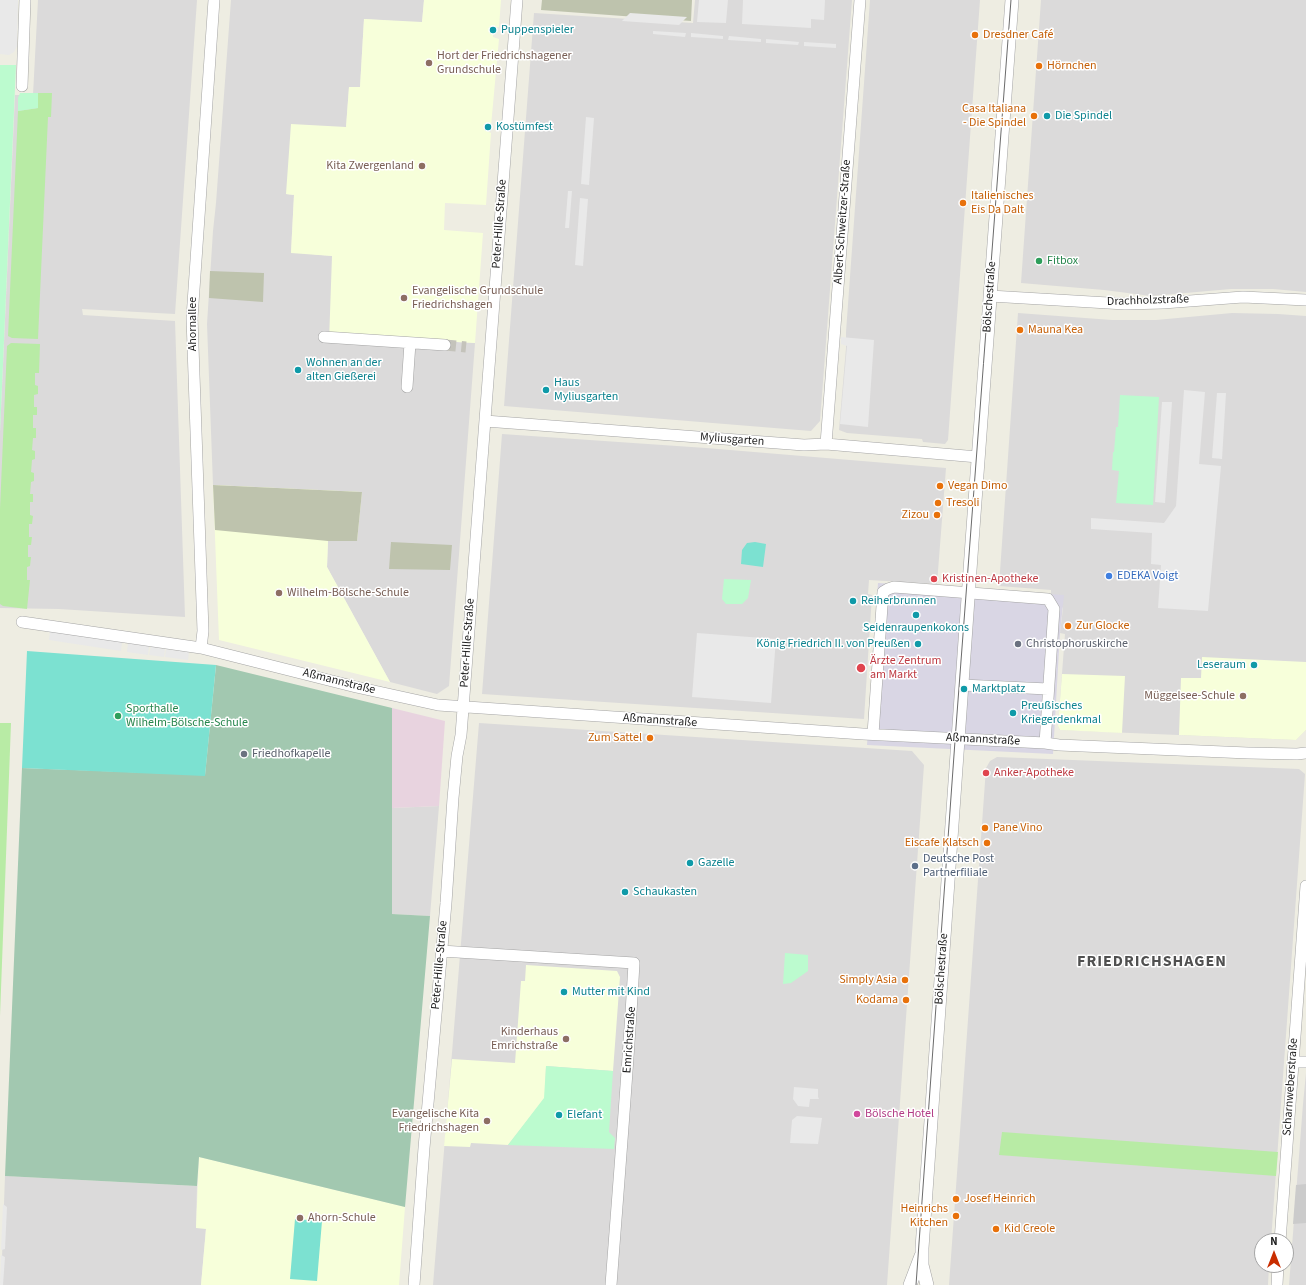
<!DOCTYPE html>
<html>
<head>
<meta charset="utf-8">
<style>
  body { margin:0 }
  #map { position:relative; width:1306px; height:1285px; overflow:hidden; background:#eeede2; font-family:"Source Sans 3",sans-serif }
  canvas { display:block }
  .north { position:absolute; left:1254px; top:1233px; width:40px; height:40px; box-sizing:border-box; background:#fff; border:1px solid #a5a5a5; border-radius:50%; rotate:0deg; font-size:11px; font-weight:700; line-height:16px; text-align:center; color:#1d1d1d }
  .north::after { content:''; display:block; margin:auto; width:14px; height:18px; background:#c92d00; clip-path:polygon(50% 0,100% 100%,50% 72%,0 100%) }
</style>
</head>
<body>
<div id="map">
<canvas width="1306" height="1285"></canvas>
<div class="north">N</div>
</div>
<script>
const g = document.querySelector('canvas').getContext('2d');
g.lineJoin = 'round';
function paint(path, color) { g.fillStyle = color; g.fill(path, 'evenodd'); }
function trace(path, color, width, dash) { g.strokeStyle = color; g.lineWidth = width; g.lineCap = dash ? 'butt' : 'round'; g.setLineDash(dash || []); g.stroke(path); }
function label(font, color, halo, rows, align = 'center') {
  g.font = font + ' "Source Sans 3",sans-serif'; g.lineWidth = 3; g.setLineDash([]); g.textBaseline = 'middle'; g.strokeStyle = halo; g.fillStyle = color; for (const [text, x, y, turn = 0] of rows) {
    g.save(); g.translate(x, y); g.rotate((+turn || 0) * Math.PI / 180); g.textAlign = isNaN(turn) ? turn : align; if (halo) g.strokeText(text, 0, 0); g.fillText(text, 0, 0); g.restore();
  }
}
const residential = new Path2D(`
  M 38,0 L 197,0 L 175,314 L 82,309 L 83,315 L 175,321 L 185,617 L 59,609 L 0,608 L 0,432 L 15,95 L 33,95 Z
  M 231,0 L 424,0 L 422,23 L 364,19 L 360,88 L 349,87 L 346,128 L 286,194 L 294,195 L 291,252 L 332,256 L 439,341 L 475,343 L 449,686 L 437,694 L 390,682 L 327,567 L 328,541 L 361,492 L 213,485 L 207,324 L 213,231 L 216,203 Z
  M 695,0 L 852,0 L 820,421 L 811,431 L 504,406 L 534,13 L 693,23 Z
  M 870,0 L 980,0 L 948,440 L 945,444 L 923,442 L 922,439 L 847,433 L 839,430 L 846,348 L 846,332 Z
  M 1041,0 L 1306,0 L 1306,292 L 1273,289 L 1231,289 L 1151,296 L 1104,290 L 1021,283 Z
  M 1018,313 L 1112,320 L 1156,320 L 1232,313 L 1278,314 L 1306,316 L 1306,730 L 1296,740 L 1060,730 L 1058,726 L 1065,634 L 1060,633 L 1063,608 L 1051,598 L 1051,590 L 999,586 Z
  M 502,434 L 706,448 L 946,468 L 937,584 L 869,580 L 868,594 L 872,595 L 864,719 L 482,694 Z
  M 479,723 L 912,751 L 924,765 L 887,1285 L 433,1285 Z
  M 997,757 L 1299,769 L 1305,774 L 1271,1241 L 1262,1241 L 1262,1265 L 1269,1265 L 1268,1285 L 949,1285 L 986,768 L 990,761 Z
  M 439,806 L 430,916 L 392,914 L 392,808 Z
  M 1306,1073 L 1306,1285 L 1289,1285 L 1303,1104 Z
  M 5,1176 L 197,1186 L 196,1228 L 206,1228 L 201,1285 L 1,1285 Z`);
const industrial = new Path2D(`
  M 392,708 L 445,721 L 439,806 L 392,808 Z`);
const education = new Path2D(`
  M 424,0 L 501,0 L 499,27 L 493,29 L 493,37 L 499,39 L 491,126 L 488,126 L 488,127 L 487,131 L 491,133 L 486,205 L 445,203 L 444,230 L 483,233 L 475,343 L 439,341 L 329,342 L 332,256 L 291,253 L 294,195 L 286,194 L 291,124 L 346,127 L 349,87 L 360,87 L 364,19 L 422,22 Z
  M 213,485 L 362,492 L 357,541 L 328,541 L 327,567 L 390,682 L 219,640 Z
  M 1202,657 L 1306,662 L 1306,730 L 1296,740 L 1179,735 L 1181,678 L 1201,678 Z
  M 1062,674 L 1125,676 L 1122,733 L 1060,730 L 1058,726 Z
  M 526,965 L 617,971 L 620,977 L 613,1071 L 546,1066 L 545,1098 L 508,1145 L 471,1143 L 470,1147 L 444,1146 L 452,1059 L 515,1063 L 521,981 L 525,981 Z
  M 199,1157 L 405,1207 L 399,1285 L 201,1285 L 206,1229 L 196,1228 Z`);
const religious = new Path2D(`
  M 1306,1184 L 1306,1223 L 1293,1224 L 1296,1185 Z`);
const construction = new Path2D(`
  M 542,0 L 692,0 L 691,21 L 541,10 Z
  M 210,271 L 264,273 L 263,302 L 209,298 Z
  M 213,485 L 362,492 L 357,541 L 328,541 L 215,530 Z
  M 391,542 L 452,545 L 450,570 L 389,569 Z`);
const grass = new Path2D(`
  M 38,93 L 52,93 L 51,117 L 48,117 L 38,339 L 12,338 L 8,336 L 18,111 L 38,108 Z
  M 11,343 L 40,344 L 39,373 L 35,373 L 35,385 L 38,386 L 38,394 L 34,395 L 34,407 L 37,407 L 37,415 L 33,415 L 33,428 L 36,428 L 36,438 L 33,438 L 32,450 L 35,451 L 35,459 L 32,460 L 31,472 L 34,473 L 34,481 L 31,482 L 30,494 L 33,494 L 33,502 L 30,502 L 30,515 L 33,516 L 32,524 L 29,524 L 29,537 L 32,537 L 31,545 L 28,545 L 28,557 L 31,557 L 30,566 L 27,567 L 27,580 L 30,580 L 27,609 L 3,606 L 0,604 L 0,509 L 7,346 Z
  M 0,723 L 11,723 L 0,1016 Z
  M 1002,1132 L 1278,1152 L 1276,1176 L 999,1155 Z`);
const cemetery = new Path2D(`
  M 216,665 L 392,708 L 392,914 L 430,916 L 405,1207 L 199,1157 L 197,1186 L 5,1176 L 22,768 L 205,775 Z`);
const park = new Path2D(`
  M 0,65 L 16,65 L 0,432 Z
  M 20,93 L 38,93 L 38,108 L 18,111 L 18,98 Z
  M 1120,395 L 1159,397 L 1153,505 L 1116,503 L 1119,471 L 1112,470 L 1113,452 L 1114,452 L 1116,427 L 1118,427 Z
  M 724,579 L 751,580 L 748,598 L 742,604 L 726,604 L 722,599 Z
  M 785,953 L 808,955 L 808,971 L 791,983 L 783,984 Z
  M 546,1066 L 613,1071 L 609,1132 L 615,1138 L 614,1149 L 508,1145 L 544,1098 Z`);
const pitch = new Path2D(`
  M 755,542 L 766,544 L 763,567 L 741,564 L 742,550 L 747,543 Z
  M 27,651 L 216,665 L 205,776 L 22,768 Z
  M 295,1219 L 322,1221 L 317,1281 L 290,1279 Z`);
const parking = new Path2D(`
  M 0,0 L 18,0 L 17,46 L 14,52 L 9,55 L 0,54 Z
  M 699,0 L 728,0 L 726,23 L 697,22 Z
  M 743,0 L 825,0 L 824,20 L 811,19 L 811,28 L 742,24 Z
  M 630,13 L 687,17 L 679,25 L 622,21 Z
  M 653,31 L 686,33 L 685,37 L 653,34 Z
  M 691,33 L 723,36 L 723,39 L 691,37 Z
  M 729,36 L 761,39 L 761,42 L 728,40 Z
  M 766,39 L 799,42 L 798,45 L 766,43 Z
  M 804,42 L 836,44 L 836,48 L 804,46 Z
  M 586,117 L 594,118 L 589,185 L 581,184 Z
  M 568,191 L 572,191 L 569,228 L 565,228 Z
  M 580,198 L 588,199 L 583,266 L 575,265 Z
  M 841,337 L 874,340 L 868,427 L 840,424 L 847,346 L 841,344 Z
  M 1184,390 L 1205,392 L 1199,464 L 1221,466 L 1208,611 L 1158,608 L 1161,565 L 1151,564 L 1152,533 L 1091,529 L 1091,518 L 1164,523 L 1176,506 Z
  M 1217,393 L 1226,393 L 1222,459 L 1212,458 Z
  M 1162,402 L 1172,402 L 1165,503 L 1155,502 Z
  M 50,631 L 122,642 L 121,651 L 49,640 Z
  M 697,633 L 776,639 L 771,703 L 692,697 Z
  M 128,643 L 149,646 L 148,655 L 127,652 Z
  M 151,646 L 165,649 L 164,657 L 149,655 Z
  M 166,649 L 189,652 L 188,660 L 165,657 Z
  M 794,1087 L 818,1089 L 818,1097 L 819,1099 L 810,1099 L 809,1107 L 798,1106 L 793,1099 Z
  M 797,1116 L 822,1118 L 818,1144 L 790,1143 L 792,1120 Z
  M 3,1204 L 7,1207 L 5,1249 L 1,1250 Z
  M 1,1255 L 5,1257 L 3,1285 L 0,1285 Z`);
const plaza = new Path2D(`
  M 878,583 L 1064,595 L 1060,633 L 1053,754 L 867,745 Z`);
const minorTunnel = new Path2D(`
  M 445,345 L 466,347`);
const minor = new Path2D(`
  M 22,86 L 25,0
  M 990,296 L 1125,304 L 1163,303 L 1243,297 L 1306,300
  M 324,337 L 445,345
  M 407,387 L 410,343
  M 485,421 L 804,445 L 826,444 L 978,457
  M 826,444 L 860,0
  M 22,622 L 201,648 L 356,687 L 438,705 L 863,734 L 1045,743 L 1059,745 L 1248,753 L 1297,754 L 1306,753
  M 201,648 L 203,631 L 192,318 L 214,0
  M 962,685 L 1048,689
  M 873,734 L 883,592 L 888,589 L 894,587 L 1048,599 L 1054,609 L 1045,743
  M 441,951 L 634,963 C 628,1071 619,1178 611,1285
  M 1293,1062 L 1306,1062
  M 1280,1241 L 1306,886
  M 414,1285 L 424,1148 L 446,903 L 453,798 L 457,756 L 461,735 L 517,0
  M 1277,1285 L 1278,1265`);
const tertiary = new Path2D(`
  M 910,1285 L 921,1256
  M 927,1285 L 922,1265 L 922,1248 L 972,542 L 1012,0`);
const tram = new Path2D(`
  M 916,1285 L 956,727 L 1011,0`);
const markers = [
  [493,30,4,"#0f9aa8"],
  [975,35,4,"#e8710a"],
  [429,63,4,"#8d6e63"],
  [1039,66,4,"#e8710a"],
  [1034,116,4,"#e8710a"],
  [1047,116,4,"#0f9aa8"],
  [488,127,4,"#0f9aa8"],
  [422,166,4,"#8d6e63"],
  [963,203,4,"#e8710a"],
  [1039,261,4,"#2e9e5b"],
  [404,298,4,"#8d6e63"],
  [1020,330,4,"#e8710a"],
  [298,370,4,"#0f9aa8"],
  [546,390,4,"#0f9aa8"],
  [940,486,4,"#e8710a"],
  [938,503,4,"#e8710a"],
  [937,515,4,"#e8710a"],
  [1109,576,4,"#3f7fe0"],
  [934,579,4,"#e0444e"],
  [279,593,4,"#8d6e63"],
  [853,601,4,"#0f9aa8"],
  [916,615,4,"#0f9aa8"],
  [1068,626,4,"#e8710a"],
  [918,644,4,"#0f9aa8"],
  [1018,644,4,"#6b7280"],
  [1254,665,4,"#0f9aa8"],
  [861,668,5,"#e0444e"],
  [964,689,4,"#0f9aa8"],
  [1243,696,4,"#8d6e63"],
  [1013,713,4,"#0f9aa8"],
  [118,716,4,"#2e9e5b"],
  [650,738,4,"#e8710a"],
  [244,754,4,"#6b7280"],
  [986,773,4,"#e0444e"],
  [985,828,4,"#e8710a"],
  [987,843,4,"#e8710a"],
  [690,863,4,"#0f9aa8"],
  [915,866,4,"#5c6f8a"],
  [625,892,4,"#0f9aa8"],
  [905,980,4,"#e8710a"],
  [564,992,4,"#0f9aa8"],
  [906,1000,4,"#e8710a"],
  [566,1039,4,"#8d6e63"],
  [857,1114,4,"#d1479c"],
  [559,1115,4,"#0f9aa8"],
  [487,1121,4,"#8d6e63"],
  [956,1199,4,"#e8710a"],
  [956,1216,4,"#e8710a"],
  [300,1218,4,"#8d6e63"],
  [996,1229,4,"#e8710a"]
];
const cultureNames = [
  ["Puppenspieler",501,30],
  ["Die Spindel",1055,116],
  ["Kostümfest",496,127],
  ["Wohnen an der",306,363],
  ["alten Gießerei",306,377],
  ["Haus",554,383],
  ["Myliusgarten",554,397],
  ["Reiherbrunnen",861,601],
  ["Seidenraupenkokons",916,628,"center"],
  ["König Friedrich II. von Preußen",910,644,"right"],
  ["Leseraum",1246,665,"right"],
  ["Marktplatz",972,689],
  ["Preußisches",1021,706],
  ["Kriegerdenkmal",1021,720],
  ["Gazelle",698,863],
  ["Schaukasten",633,892],
  ["Mutter mit Kind",572,992],
  ["Elefant",567,1115]
];
const foodNames = [
  ["Dresdner Café",983,35],
  ["Hörnchen",1047,66],
  ["Casa Italiana",1026,109,"right"],
  ["- Die Spindel",1026,123,"right"],
  ["Italienisches",971,196],
  ["Eis Da Dalt",971,210],
  ["Mauna Kea",1028,330],
  ["Vegan Dimo",948,486],
  ["Tresoli",946,503],
  ["Zizou",929,515,"right"],
  ["Zur Glocke",1076,626],
  ["Zum Sattel",642,738,"right"],
  ["Pane Vino",993,828],
  ["Eiscafe Klatsch",979,843,"right"],
  ["Simply Asia",897,980,"right"],
  ["Kodama",898,1000,"right"],
  ["Josef Heinrich",964,1199],
  ["Heinrichs",948,1209,"right"],
  ["Kitchen",948,1223,"right"],
  ["Kid Creole",1004,1229]
];
const educationNames = [
  ["Hort der Friedrichshagener",437,56],
  ["Grundschule",437,70],
  ["Kita Zwergenland",414,166,"right"],
  ["Evangelische Grundschule",412,291],
  ["Friedrichshagen",412,305],
  ["Wilhelm-Bölsche-Schule",287,593],
  ["Müggelsee-Schule",1235,696,"right"],
  ["Kinderhaus",558,1032,"right"],
  ["Emrichstraße",558,1046,"right"],
  ["Evangelische Kita",479,1114,"right"],
  ["Friedrichshagen",479,1128,"right"],
  ["Ahorn-Schule",308,1218]
];
const streetNames = [
  ["Albert-Schweitzer-Straße",843,222,-86],
  ["Peter-Hille-Straße",500,224,-86],
  ["Bölschestraße",990,297,-86],
  ["Drachholzstraße",1148,301,-2],
  ["Ahornallee",193,324,-90],
  ["Myliusgarten",732,440,4],
  ["Peter-Hille-Straße",468,643,-86],
  ["Aßmannstraße",339,682,14],
  ["Aßmannstraße",660,721,4],
  ["Aßmannstraße",983,740,3],
  ["Peter-Hille-Straße",440,965,-85],
  ["Bölschestraße",942,969,-86],
  ["Emrichstraße",630,1040,-86],
  ["Scharnweberstraße",1291,1087,-86]
];
const leisureNames = [
  ["Fitbox",1047,261],
  ["Sporthalle",126,709],
  ["Wilhelm-Bölsche-Schule",126,723]
];
const shopNames = [
  ["EDEKA Voigt",1117,576]
];
const healthNames = [
  ["Kristinen-Apotheke",942,579],
  ["Ärzte Zentrum",870,661],
  ["am Markt",870,675],
  ["Anker-Apotheke",994,773]
];
const worshipNames = [
  ["Christophoruskirche",1026,644],
  ["Friedhofkapelle",252,754]
];
const serviceNames = [
  ["Deutsche Post",923,859],
  ["Partnerfiliale",923,873]
];
const hotelNames = [
  ["Bölsche Hotel",865,1114]
];
const districtNames = [
  ["FRIEDRICHSHAGEN",1152,962]
];
paint(residential, '#dbdada');
paint(industrial, '#e8d3df');
paint(education, '#f7ffda');
paint(religious, '#cbcbcb');
paint(construction, '#bec3ad');
paint(grass, '#b8eba5');
paint(cemetery, '#a2c8b0');
paint(park, '#bcfbcf');
paint(pitch, '#7ce1d1');
paint(parking, '#e9e9e9');
paint(plaza, '#d9d6e4');
trace(minorTunnel, '#c4c3bb', 11, [11, 5.5]);
trace(minor, '#a4a4a4', 12);
trace(tertiary, '#a4a4a4', 14);
trace(minor, '#fff', 11);
trace(tertiary, '#fff', 13);
trace(tram, '#6b6b6b', 1);
for (const [x, y, r, color] of markers) { const dot = new Path2D(); dot.arc(x, y, r, 0, 2 * Math.PI); g.fillStyle = color; g.fill(dot); trace(dot, '#fff', 1.5); }
label('12px', '#0d838f', '#fff', cultureNames, 'left');
label('12px', '#c56008', '#fff', foodNames, 'left');
label('12px', '#785e54', '#fff', educationNames, 'left');
label('12px', '#1d1d1d', '#fff', streetNames);
label('12px', '#27864d', '#fff', leisureNames, 'left');
label('12px', '#366cbe', '#fff', shopNames, 'left');
label('12px', '#be3a42', '#fff', healthNames, 'left');
label('12px', '#5b616d', '#fff', worshipNames, 'left');
label('12px', '#4e5e75', '#fff', serviceNames, 'left');
label('12px', '#b23c85', '#fff', hotelNames, 'left');
g.letterSpacing = '1px';
label('bold 16px', '#505050', '#fff', districtNames);
g.letterSpacing = '0px';
</script>
</body>
</html>
